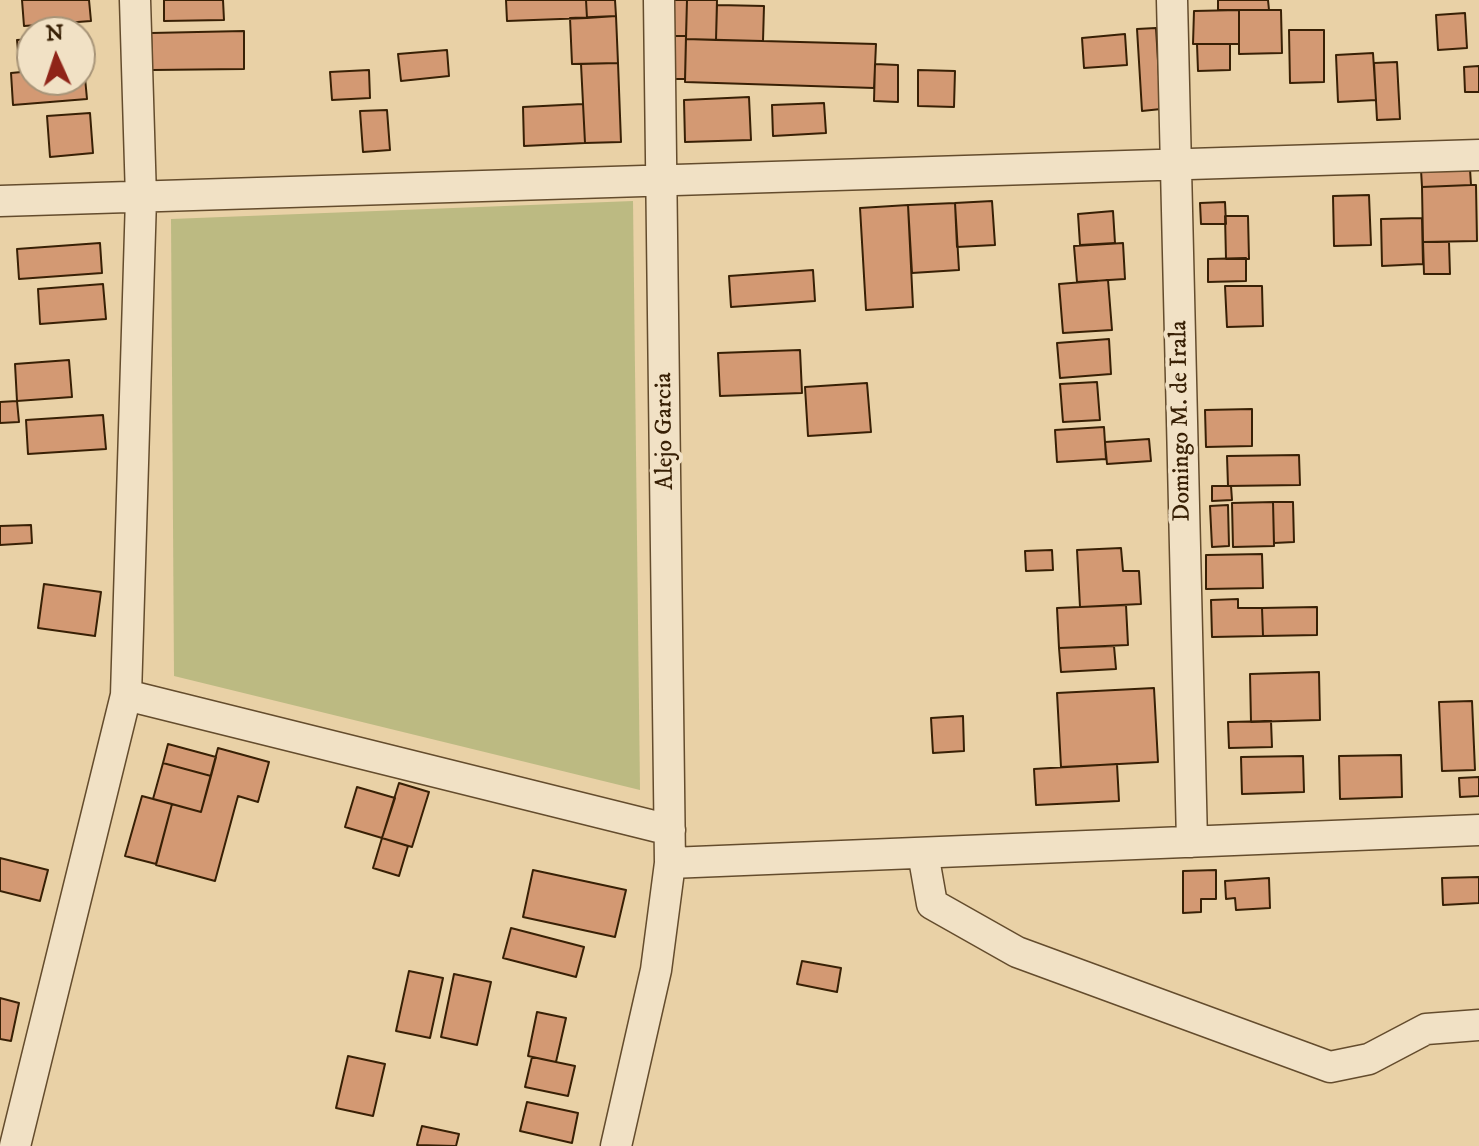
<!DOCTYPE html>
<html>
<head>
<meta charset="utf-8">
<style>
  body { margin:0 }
  #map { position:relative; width:1479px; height:1146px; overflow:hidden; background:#e9d1a6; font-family:"IM FELL DW Pica",serif }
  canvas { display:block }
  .north { position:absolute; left:16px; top:16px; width:80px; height:80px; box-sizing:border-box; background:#f1e1c5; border:2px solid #a79478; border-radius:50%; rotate:357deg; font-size:22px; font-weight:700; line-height:32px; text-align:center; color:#382005 }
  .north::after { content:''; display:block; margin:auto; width:28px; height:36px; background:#8f2418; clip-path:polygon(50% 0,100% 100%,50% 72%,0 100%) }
</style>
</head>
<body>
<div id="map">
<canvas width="1479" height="1146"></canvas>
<div class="north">N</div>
</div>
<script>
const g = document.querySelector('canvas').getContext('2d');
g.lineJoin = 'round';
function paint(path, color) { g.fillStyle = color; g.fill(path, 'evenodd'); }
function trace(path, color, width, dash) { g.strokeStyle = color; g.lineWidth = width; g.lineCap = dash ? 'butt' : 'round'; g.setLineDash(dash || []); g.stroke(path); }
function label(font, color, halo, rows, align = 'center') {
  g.font = font + ' "IM FELL DW Pica",serif'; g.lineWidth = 8; g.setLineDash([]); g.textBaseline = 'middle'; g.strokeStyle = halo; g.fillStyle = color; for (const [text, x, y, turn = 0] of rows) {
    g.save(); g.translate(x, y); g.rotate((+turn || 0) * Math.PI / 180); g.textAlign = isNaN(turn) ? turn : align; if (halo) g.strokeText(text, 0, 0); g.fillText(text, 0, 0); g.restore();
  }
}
const green = new Path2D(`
  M 633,201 L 640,790 L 174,676 L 171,219 Z`);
const building = new Path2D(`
  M 22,0 L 89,0 L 91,21 L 24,26 Z
  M 164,0 L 223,0 L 224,20 L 164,21 Z
  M 506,0 L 586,0 L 587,18 L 507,21 Z
  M 586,0 L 615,0 L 616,16 L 587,18 Z
  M 673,0 L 687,0 L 686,36 L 672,36 Z
  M 687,0 L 717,0 L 716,40 L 686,39 Z
  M 1218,0 L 1268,0 L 1269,10 L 1218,10 Z
  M 717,5 L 764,6 L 763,41 L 716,40 Z
  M 1239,10 L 1239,44 L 1193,44 L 1194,11 Z
  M 1239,10 L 1281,10 L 1282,53 L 1239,54 Z
  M 1465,13 L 1467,48 L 1438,50 L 1436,15 Z
  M 616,16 L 618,63 L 572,64 L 570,18 Z
  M 1156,28 L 1161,109 L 1142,111 L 1137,29 Z
  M 1289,30 L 1324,30 L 1324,82 L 1290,83 Z
  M 244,31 L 244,69 L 152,70 L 151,33 Z
  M 1125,34 L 1127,65 L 1084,68 L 1082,38 Z
  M 80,35 L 84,67 L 80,67 Z
  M 670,36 L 686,36 L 685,79 L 669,79 Z
  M 32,39 L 32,71 L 20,72 L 17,40 Z
  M 686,39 L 876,44 L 874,88 L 685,82 Z
  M 1197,44 L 1230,44 L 1230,70 L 1198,71 Z
  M 447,50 L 449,76 L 401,81 L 398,54 Z
  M 1373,53 L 1376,100 L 1338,102 L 1336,55 Z
  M 1397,62 L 1400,119 L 1377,120 L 1374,63 Z
  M 618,63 L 621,142 L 585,143 L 581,64 Z
  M 875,64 L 898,65 L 898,102 L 874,101 Z
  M 1479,66 L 1479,92 L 1465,92 L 1464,67 Z
  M 80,67 L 84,67 L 87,99 L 13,105 L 11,73 L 32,71 L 32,80 L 80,80 Z
  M 369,70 L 370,98 L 332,100 L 330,72 Z
  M 918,70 L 955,71 L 954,107 L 918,106 Z
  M 749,97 L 751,140 L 685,142 L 684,100 Z
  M 824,103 L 826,133 L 773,136 L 772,105 Z
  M 583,104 L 585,143 L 524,146 L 523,107 Z
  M 387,110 L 390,150 L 363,152 L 360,111 Z
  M 90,113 L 93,153 L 50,157 L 47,116 Z
  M 1470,169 L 1471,185 L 1422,187 L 1421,170 Z
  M 1471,185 L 1476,185 L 1477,241 L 1423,242 L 1422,187 Z
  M 1369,195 L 1371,245 L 1334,246 L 1333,196 Z
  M 992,201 L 995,245 L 957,247 L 955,203 Z
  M 1225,202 L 1226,224 L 1201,224 L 1200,203 Z
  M 955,203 L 959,270 L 912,273 L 908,205 Z
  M 908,205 L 913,307 L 866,310 L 860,208 Z
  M 1113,211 L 1115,243 L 1080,245 L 1078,214 Z
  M 1225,216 L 1248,216 L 1249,259 L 1226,259 Z
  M 1422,218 L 1423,264 L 1382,266 L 1381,219 Z
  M 1423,242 L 1449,242 L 1450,274 L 1424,274 Z
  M 100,243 L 102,273 L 19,279 L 17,249 Z
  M 1123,243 L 1125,279 L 1077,282 L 1074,246 Z
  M 1246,258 L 1246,281 L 1208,282 L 1208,259 Z
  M 813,270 L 815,301 L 731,307 L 729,276 Z
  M 1108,280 L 1112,330 L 1063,333 L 1059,284 Z
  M 103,284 L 106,319 L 40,324 L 38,289 Z
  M 1225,286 L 1262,286 L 1263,326 L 1227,327 Z
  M 1109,339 L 1111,374 L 1060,378 L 1057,343 Z
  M 800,350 L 802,393 L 720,396 L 718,353 Z
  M 69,360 L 72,397 L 17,401 L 15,364 Z
  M 1097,382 L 1100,420 L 1063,422 L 1060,384 Z
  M 867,383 L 871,432 L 808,436 L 805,387 Z
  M 17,401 L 19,422 L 0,423 L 0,402 Z
  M 1252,409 L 1252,446 L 1206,447 L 1205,410 Z
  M 103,415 L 106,449 L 28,454 L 26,420 Z
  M 1104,427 L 1106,459 L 1057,462 L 1055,430 Z
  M 1149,439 L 1151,461 L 1107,464 L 1105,442 Z
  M 1299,455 L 1300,485 L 1228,486 L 1227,456 Z
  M 1212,486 L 1231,486 L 1232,500 L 1212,501 Z
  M 1273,502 L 1293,502 L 1294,542 L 1274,543 Z
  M 1273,502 L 1274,546 L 1233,547 L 1232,503 Z
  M 1228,505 L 1229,546 L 1212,547 L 1210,506 Z
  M 31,525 L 32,543 L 0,545 L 0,526 Z
  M 1121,548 L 1123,571 L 1139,571 L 1141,604 L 1080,607 L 1077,550 Z
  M 1052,550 L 1053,570 L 1026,571 L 1025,551 Z
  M 1262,554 L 1263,588 L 1206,589 L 1206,555 Z
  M 44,584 L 101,592 L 95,636 L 38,628 Z
  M 1238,599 L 1238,608 L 1262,608 L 1263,636 L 1212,637 L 1211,600 Z
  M 1126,605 L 1128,645 L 1059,648 L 1057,608 Z
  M 1317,607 L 1317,635 L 1263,636 L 1262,608 Z
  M 1114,646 L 1116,669 L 1061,672 L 1059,648 Z
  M 1319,672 L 1320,720 L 1251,722 L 1250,674 Z
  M 1154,688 L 1158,762 L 1061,767 L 1057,693 Z
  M 1472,701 L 1475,770 L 1442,771 L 1439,702 Z
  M 963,716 L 964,751 L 933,753 L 931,718 Z
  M 1271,721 L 1272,747 L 1229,748 L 1228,722 Z
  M 168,744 L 216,757 L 211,776 L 163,763 Z
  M 218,748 L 269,762 L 258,802 L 238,796 L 215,881 L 156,865 L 172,804 L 201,812 Z
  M 1401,755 L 1402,797 L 1340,799 L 1339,756 Z
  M 1303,756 L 1304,792 L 1242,794 L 1241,757 Z
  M 163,763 L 211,776 L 201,812 L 153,799 Z
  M 1117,764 L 1119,801 L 1036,805 L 1034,769 Z
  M 1479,777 L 1479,796 L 1460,797 L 1459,778 Z
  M 399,783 L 429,792 L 412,847 L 382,838 Z
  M 357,787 L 395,798 L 382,838 L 345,827 Z
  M 142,796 L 172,804 L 156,864 L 125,856 Z
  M 382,838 L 408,846 L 399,876 L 373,868 Z
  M 0,858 L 48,870 L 40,901 L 0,891 Z
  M 533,870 L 626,890 L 615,937 L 523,917 Z
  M 1216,870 L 1216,899 L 1201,899 L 1201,912 L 1183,913 L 1183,871 Z
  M 1479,877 L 1479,903 L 1443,905 L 1442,878 Z
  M 1269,878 L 1270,908 L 1236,910 L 1235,898 L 1226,899 L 1225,881 Z
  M 511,928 L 584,947 L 576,977 L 503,958 Z
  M 802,961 L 841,968 L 837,992 L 797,984 Z
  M 409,971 L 443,978 L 430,1038 L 396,1031 Z
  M 454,974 L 491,982 L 477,1045 L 441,1037 Z
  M 0,998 L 19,1003 L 11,1041 L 0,1039 Z
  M 537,1012 L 566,1018 L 556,1062 L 528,1056 Z
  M 348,1056 L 385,1064 L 373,1116 L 336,1108 Z
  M 532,1057 L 575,1066 L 568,1096 L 525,1087 Z
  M 527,1102 L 578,1113 L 572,1143 L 520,1131 Z
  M 422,1126 L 459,1134 L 456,1146 L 417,1145 Z`);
const minor = new Path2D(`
  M 1172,0 L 1192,842
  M 0,201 L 1479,155
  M 126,695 L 670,830
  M 923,853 L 932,904 L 1017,952 L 1330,1067 L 1369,1059 L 1426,1029 L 1479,1025
  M 670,863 L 1479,830
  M 15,1146 L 126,695 L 141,198 L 135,0
  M 616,1146 L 656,970 L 670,863 L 659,0`);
const streetNames = [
  ["Domingo M. de Irala",1182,421,-91],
  ["Alejo Garcia",666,431,-91]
];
paint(green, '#bcba82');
paint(building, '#d39973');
trace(building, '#382005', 2);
trace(minor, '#644c2d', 33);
trace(minor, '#f1e1c5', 30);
label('24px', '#382005', '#f1e1c5', streetNames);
</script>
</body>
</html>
